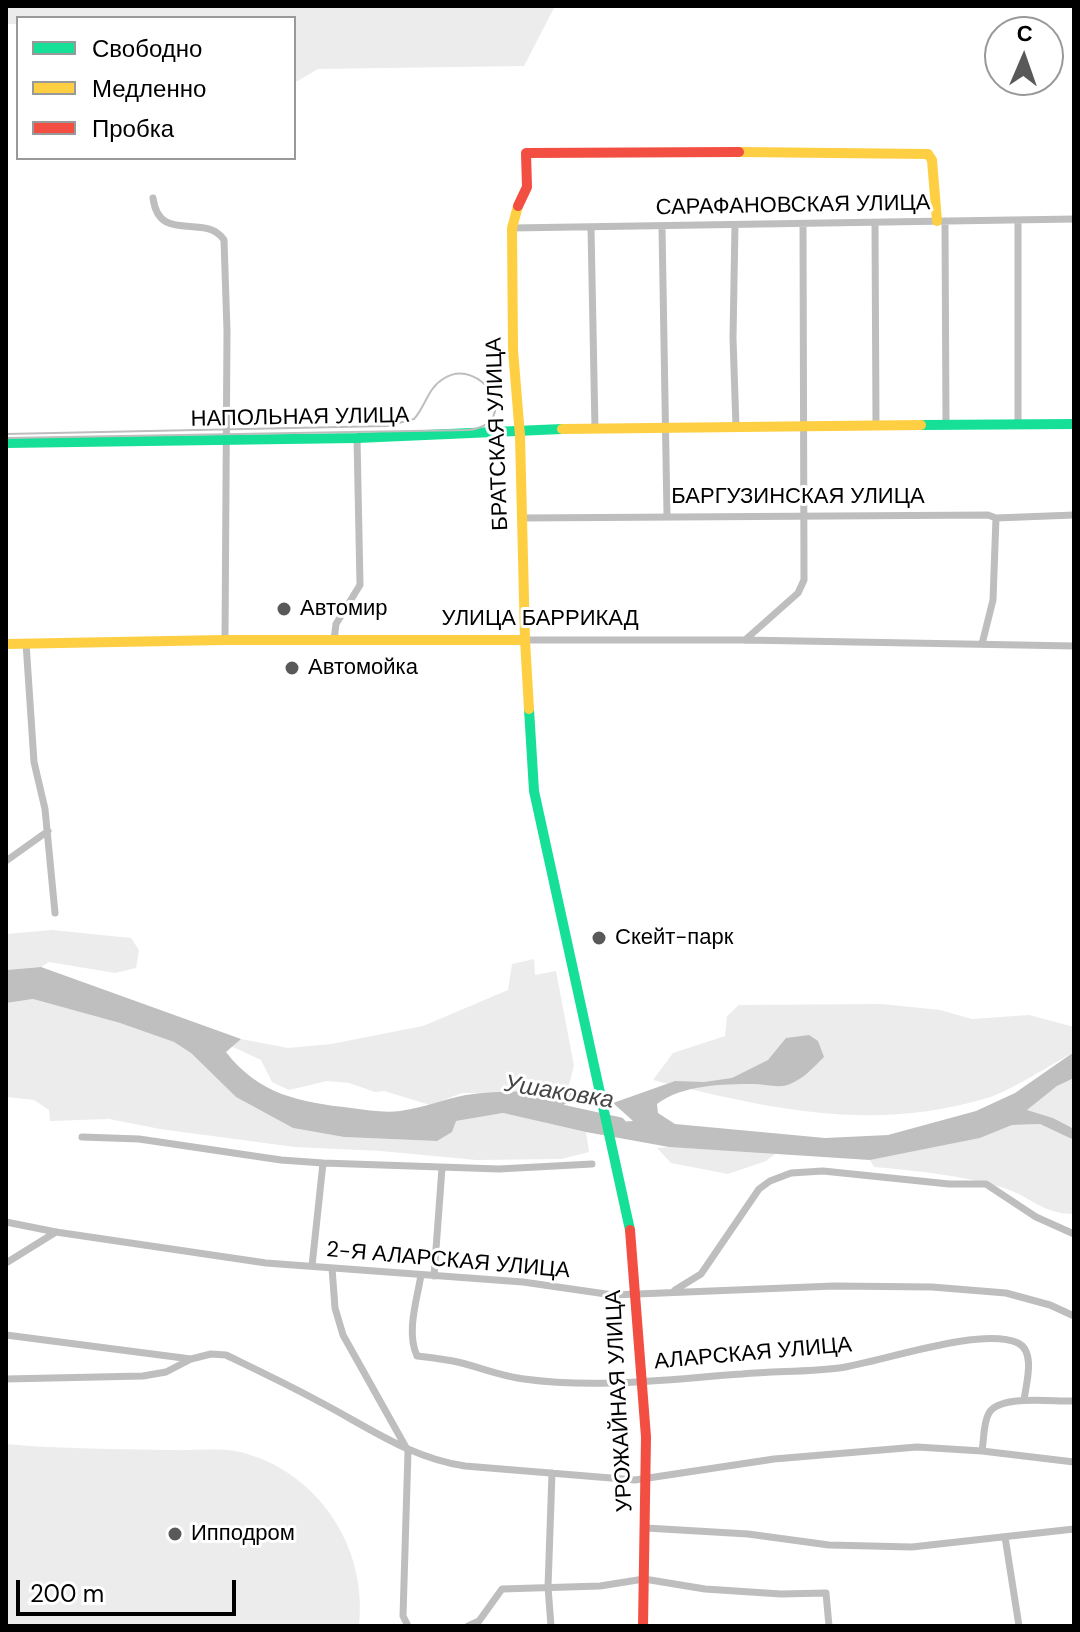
<!DOCTYPE html>
<html>
<head>
<meta charset="utf-8">
<style>
  body { margin:0 }
  #map { position:relative; width:1080px; height:1632px; overflow:hidden; background:#fff; font-family:"DM Sans",sans-serif }
  canvas { display:block }
  .frame { position:absolute; inset:0; border:8px solid #000; pointer-events:none }
  .legend { position:absolute; left:16px; top:16px; width:280px; height:144px; box-sizing:border-box; background:#fff; border:2px solid #999; margin:0; padding:10px 14px; list-style:none; font-size:24px; color:#000 }
  .legend li { display:flex; align-items:center; gap:16px; height:40px }
  .legend b { width:40px; border:2px solid #999 }
  .north { position:absolute; left:984px; top:16px; width:80px; height:80px; box-sizing:border-box; background:#fff; border:2px solid #999; border-radius:50%; rotate:2deg; font-size:22px; font-weight:700; line-height:32px; text-align:center; color:#000 }
  .north::after { content:''; display:block; margin:auto; width:28px; height:36px; background:#595959; clip-path:polygon(50% 0,100% 100%,50% 72%,0 100%) }
  .scale { position:absolute; left:16px; top:1580px; width:220px; height:36px; box-sizing:border-box; border:4px solid #000; border-top:0; padding-left:10px; font-size:24px; line-height:28px; white-space:nowrap; color:#000; -webkit-text-stroke:6px #fff; paint-order:stroke }
</style>
</head>
<body>
<div id="map">
<canvas width="1080" height="1632"></canvas>
<div class="frame"></div>
<ul class="legend">
<li><b style="height:10px;background:#16e098"></b>Свободно</li>
<li><b style="height:10px;background:#ffcf43"></b>Медленно</li>
<li><b style="height:10px;background:#f24e42"></b>Пробка</li>
</ul>
<div class="north">С</div>
<div class="scale">200 m</div>
</div>
<script>
const g = document.querySelector('canvas').getContext('2d');
g.lineJoin = 'round';
function paint(path, color) { g.fillStyle = color; g.fill(path, 'evenodd'); }
function trace(path, color, width, dash) { g.strokeStyle = color; g.lineWidth = width; g.lineCap = dash ? 'butt' : 'round'; g.setLineDash(dash || []); g.stroke(path); }
function label(font, color, halo, rows, align = 'center') {
  g.font = font + ' "DM Sans",sans-serif'; g.lineWidth = 6; g.setLineDash([]); g.textBaseline = 'middle'; g.strokeStyle = halo; g.fillStyle = color; for (const [text, x, y, turn = 0] of rows) {
    g.save(); g.translate(x, y); g.rotate((+turn || 0) * Math.PI / 180); g.textAlign = isNaN(turn) ? turn : align; if (halo) g.strokeText(text, 0, 0); g.fillText(text, 0, 0); g.restore();
  }
}
const green = new Path2D(`
  M 6,6 L 555,6 L 524,66 L 318,69 L 294,83 L 294,18 L 18,18 L 18,24 L 6,24 Z
  M 52,930 L 131,938 L 139,950 L 136,968 L 115,973 L 49,962 L 41,967 L 6,970 L 6,934 Z
  M 534,959 L 535,975 L 556,971 L 574,1066 L 567,1092 L 462,1093 L 430,1105 L 384,1091 L 375,1092 L 349,1083 L 327,1081 L 289,1090 L 272,1082 L 261,1060 L 231,1046 L 241,1039 L 288,1048 L 331,1044 L 423,1026 L 508,990 L 512,964 Z
  M 33,999 L 120,1023 L 174,1042 L 191,1053 L 236,1097 L 293,1128 L 344,1137 L 437,1141 L 456,1121 L 503,1113 L 586,1132 L 589,1152 L 561,1159 L 476,1160 L 381,1151 L 295,1147 L 160,1129 L 109,1119 L 50,1121 L 49,1110 L 34,1100 L 6,1097 L 6,1003 Z
  M 882,1004 L 940,1010 L 972,1019 L 1029,1015 L 1074,1027 L 1074,1052 C 1050,1065 1011,1091 987,1098 C 871,1133 766,1108 653,1080 L 673,1053 L 725,1036 L 727,1016 L 739,1005 Z
  M 1074,1078 L 1074,1129 L 1053,1118 L 1027,1110 L 1057,1086 Z
  M 1040,1124 L 1074,1140 L 1074,1214 C 1042,1214 1032,1197 1004,1188 C 961,1175 919,1171 874,1167 L 870,1160 L 980,1138 L 1012,1125 Z
  M 669,1147 L 776,1153 L 766,1161 L 728,1174 L 671,1163 L 657,1148 Z
  M 6,1444 C 61,1449 116,1449 171,1450 C 192,1451 225,1447 244,1453 C 320,1474 368,1549 359,1626 L 6,1626 Z`);
const water = new Path2D(`
  M 41,967 L 241,1039 L 226,1052 C 259,1095 300,1102 351,1108 C 368,1110 383,1113 400,1111 C 423,1108 444,1099 466,1095 C 505,1089 544,1093 583,1092 L 579,1099 L 560,1106 L 556,1115 L 600,1123 L 633,1121 L 613,1103 L 675,1081 L 704,1082 L 732,1078 L 768,1060 L 786,1038 L 809,1035 L 818,1041 L 824,1057 C 814,1067 803,1079 790,1084 C 780,1089 764,1084 753,1084 C 722,1084 682,1085 657,1104 L 658,1113 L 675,1124 L 825,1138 L 888,1135 L 976,1111 L 1015,1093 L 1074,1052 L 1074,1078 L 1057,1086 L 1027,1110 L 1053,1118 L 1074,1129 L 1074,1140 L 1040,1124 L 1012,1125 L 980,1138 L 870,1160 L 669,1147 L 586,1132 L 503,1113 L 456,1121 L 452,1132 L 437,1141 L 344,1137 L 293,1128 L 236,1097 L 191,1053 L 174,1042 L 120,1023 L 33,999 L 6,1003 L 6,970 Z`);
const river = new Path2D(`
  M 541,1107 L 619,1124`);
const street = new Path2D(`
  M 153,198 C 159,245 205,212 224,240 L 227,331 L 225,640
  M 1018,220 L 1018,424
  M 945,221 L 946,425
  M 875,223 L 876,426
  M 735,225 L 733,338 L 736,427
  M 662,227 L 667,515
  M 512,228 L 1074,219
  M 591,228 L 595,429
  M 522,518 L 988,515 L 996,518 L 1074,515
  M 334,640 L 336,624 L 360,585 L 357,438
  M 525,640 L 745,640 L 1074,646
  M 745,640 L 798,593 L 804,580 L 803,224
  M 26,643 L 34,762 L 45,809 L 55,913
  M 982,644 L 993,600 L 996,518
  M 6,861 L 48,831
  M 82,1137 L 139,1139 L 281,1160 L 323,1163 L 499,1169 L 592,1164
  M 6,1222 L 56,1232 L 266,1263 L 523,1282 L 613,1295 L 834,1286 L 932,1287 L 1006,1293 L 1050,1305 L 1074,1316
  M 6,1263 L 56,1232
  M 312,1266 L 323,1163
  M 332,1268 L 335,1308 L 343,1335 L 408,1451 L 403,1616 L 408,1626
  M 421,1275 C 417,1300 406,1332 417,1356 C 429,1357 441,1359 453,1361 C 477,1366 500,1376 524,1379 C 597,1389 669,1379 742,1374 C 775,1371 807,1372 839,1368 C 881,1362 981,1326 1018,1343 C 1036,1352 1026,1384 1024,1400
  M 434,1276 L 442,1168
  M 675,1290 L 701,1274 L 759,1189 L 770,1181 L 791,1173 L 823,1171 L 949,1184 L 986,1184 L 1036,1217 L 1074,1234
  M 6,1335 L 191,1359 L 211,1354 L 226,1355 C 257,1370 289,1385 320,1402 C 368,1427 410,1458 465,1466 L 635,1480 L 774,1459 L 917,1447 L 982,1451 L 1074,1462
  M 6,1379 L 143,1376 L 166,1372 L 191,1359
  M 982,1451 C 984,1440 983,1423 989,1413 C 1000,1394 1054,1402 1074,1401
  M 646,1528 L 748,1534 L 829,1545 L 912,1547 L 1074,1529
  M 1005,1537 L 1019,1626
  M 468,1626 L 479,1621 L 502,1589 L 600,1586 L 644,1579 L 705,1589 L 781,1594 L 826,1593 L 829,1626
  M 551,1626 L 548,1587 L 552,1473`);
const fast = new Path2D(`
  M 921,425 L 1074,424
  M 6,443 L 357,438 L 562,429
  M 529,709 L 534,791 L 630,1230`);
const slow = new Path2D(`
  M 739,152 L 928,154 L 932,160 L 937,221
  M 518,206 L 512,228 L 513,350 L 520,436 L 525,640
  M 562,429 L 921,425
  M 6,644 L 225,640 L 525,640 L 529,709`);
const jam = new Path2D(`
  M 518,206 L 527,187 L 526,153 L 739,152
  M 630,1230 L 646,1437 L 643,1626`);
const tram = new Path2D(`
  M 6,434 L 387,426 L 414,419 C 425,407 428,388 443,379 C 481,354 525,424 468,430 L 6,438`);
const markers = [
  [284,609,8,"#595959"],
  [292,668,8,"#595959"],
  [599,938,8,"#595959"],
  [175,1534,8,"#595959"]
];
const streetNames = [
  ["САРАФАНОВСКАЯ УЛИЦА",793,206,-1],
  ["НАПОЛЬНАЯ УЛИЦА",300,418,-1],
  ["БРАТСКАЯ УЛИЦА",498,434,-92],
  ["БАРГУЗИНСКАЯ УЛИЦА",798,497],
  ["УЛИЦА БАРРИКАД",540,619],
  ["2-Я АЛАРСКАЯ УЛИЦА",448,1261,5],
  ["АЛАРСКАЯ УЛИЦА",753,1354,-5],
  ["УРОЖАЙНАЯ УЛИЦА",620,1401,-93]
];
const poiNames = [
  ["Автомир",300,609],
  ["Автомойка",308,668],
  ["Скейт-парк",615,938],
  ["Ипподром",191,1534]
];
const waterNames = [
  ["Ушаковка",559,1093,9]
];
paint(green, '#ececec');
paint(water, '#bfbfbf');
trace(river, '#bfbfbf', 14);
trace(street, '#bebebe', 7);
trace(fast, '#16e098', 10);
trace(slow, '#ffcf43', 10);
trace(jam, '#f24e42', 10);
trace(tram, '#bebebe', 2);
for (const [x, y, r, color] of markers) { const dot = new Path2D(); dot.arc(x, y, r, 0, 2 * Math.PI); g.fillStyle = color; g.fill(dot); trace(dot, '#fff', 3); }
label('22px', '#000', '#fff', streetNames);
label('22px', '#000', '#fff', poiNames, 'left');
label('italic 24px', '#444', '#fff', waterNames);
</script>
</body>
</html>
